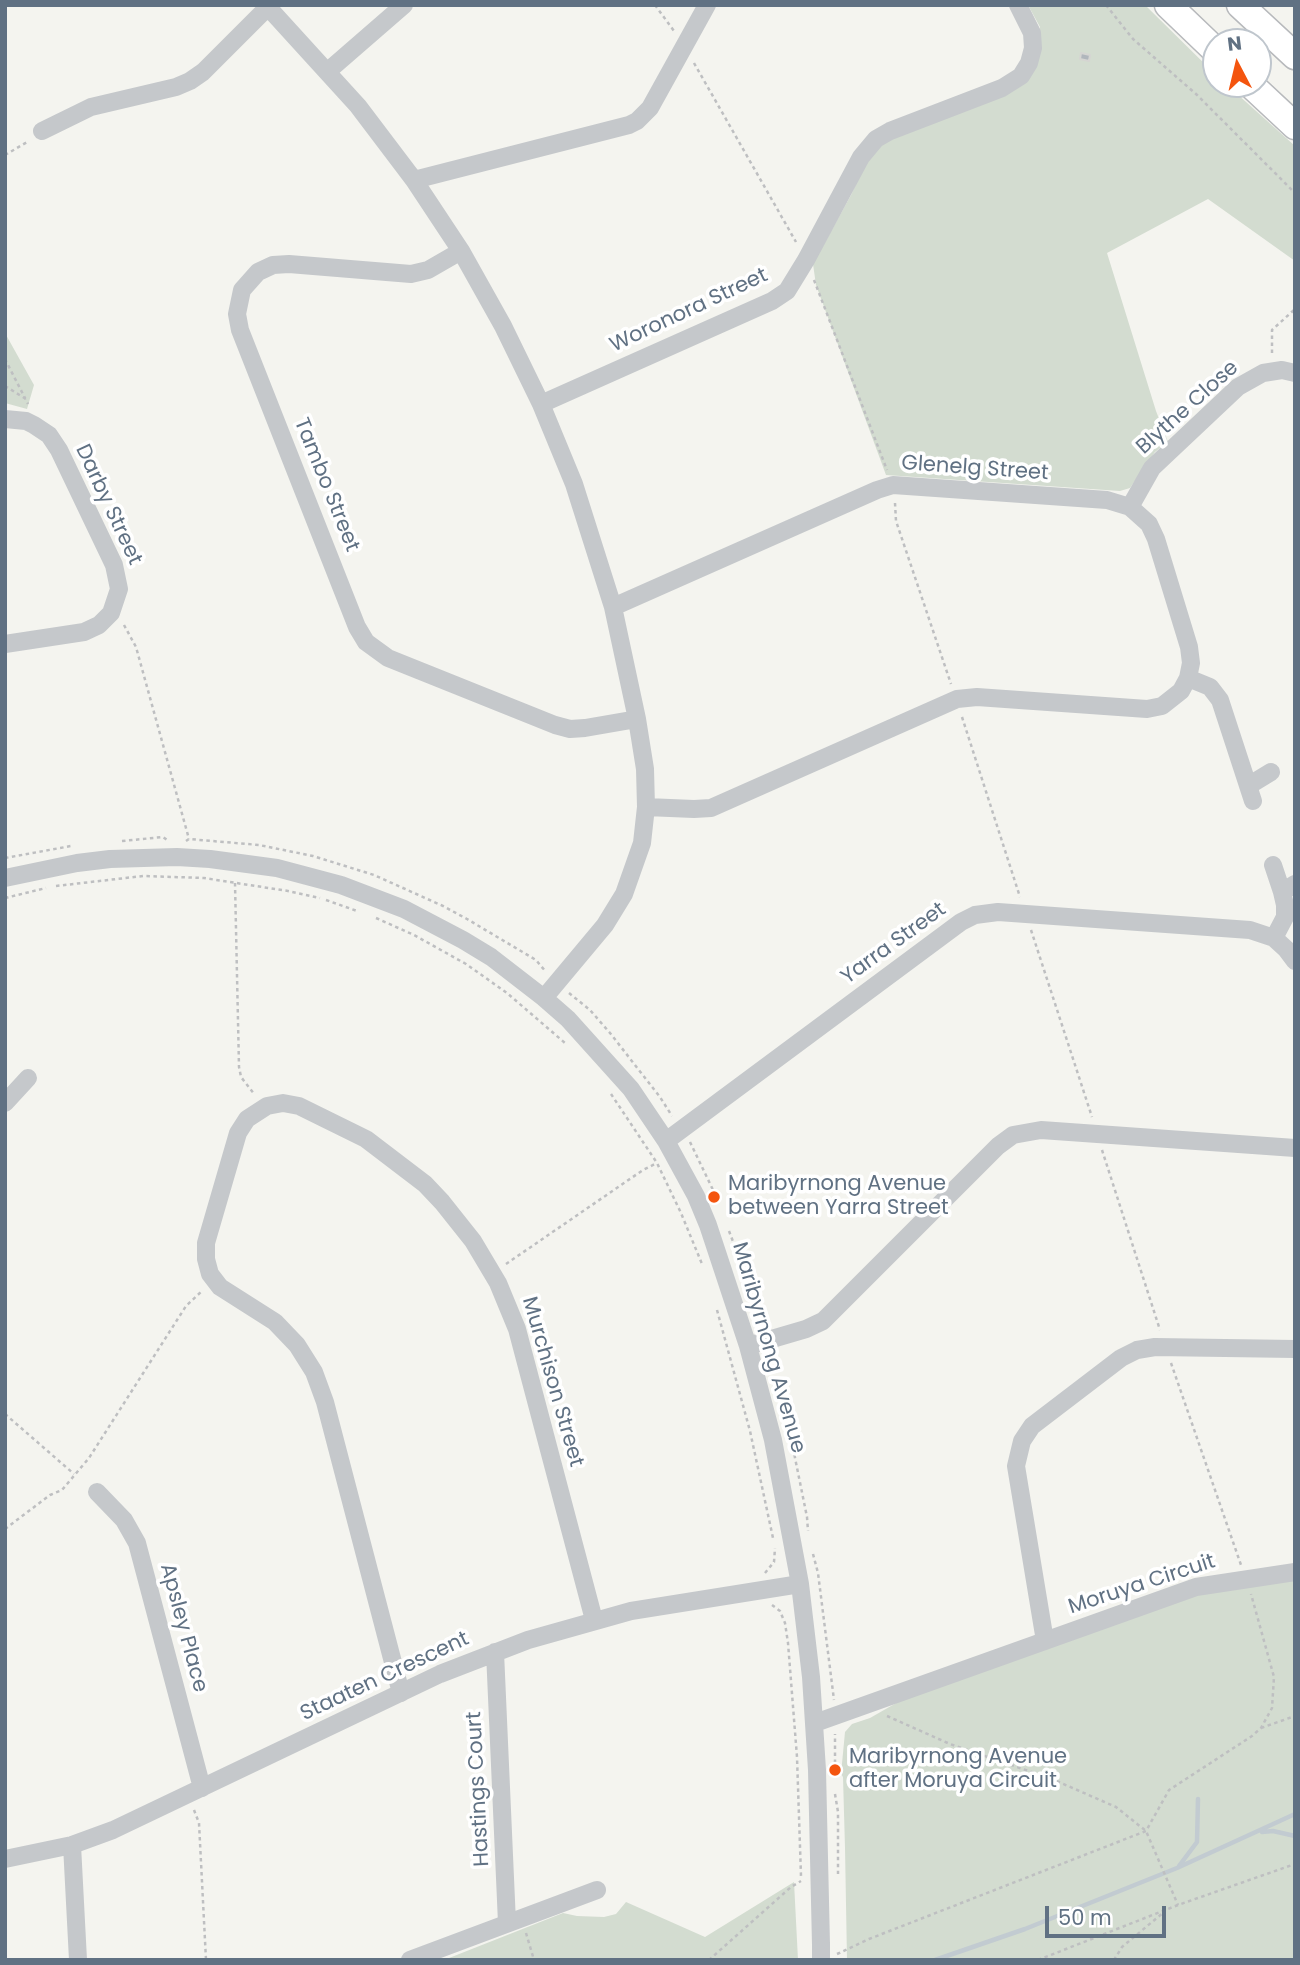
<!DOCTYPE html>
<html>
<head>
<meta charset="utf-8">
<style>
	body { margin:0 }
	#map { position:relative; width:1300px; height:1965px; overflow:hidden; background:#f4f4ef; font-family:Poppins,sans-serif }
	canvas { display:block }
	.frame { position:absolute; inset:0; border:7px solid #607183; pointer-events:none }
	.north { position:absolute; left:1202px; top:28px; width:70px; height:70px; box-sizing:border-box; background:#fff; border:2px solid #bfc6cd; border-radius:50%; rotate:353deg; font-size:19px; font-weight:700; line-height:28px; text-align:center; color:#607183 }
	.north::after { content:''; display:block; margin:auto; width:24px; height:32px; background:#f4550f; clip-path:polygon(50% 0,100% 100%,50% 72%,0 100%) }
	.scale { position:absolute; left:1045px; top:1906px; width:121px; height:32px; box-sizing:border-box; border:4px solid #607183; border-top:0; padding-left:9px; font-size:21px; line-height:24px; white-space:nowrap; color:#607183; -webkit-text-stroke:5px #fff; paint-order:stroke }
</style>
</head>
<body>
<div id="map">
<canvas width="1300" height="1965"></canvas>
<div class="frame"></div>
<div class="north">N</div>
<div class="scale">50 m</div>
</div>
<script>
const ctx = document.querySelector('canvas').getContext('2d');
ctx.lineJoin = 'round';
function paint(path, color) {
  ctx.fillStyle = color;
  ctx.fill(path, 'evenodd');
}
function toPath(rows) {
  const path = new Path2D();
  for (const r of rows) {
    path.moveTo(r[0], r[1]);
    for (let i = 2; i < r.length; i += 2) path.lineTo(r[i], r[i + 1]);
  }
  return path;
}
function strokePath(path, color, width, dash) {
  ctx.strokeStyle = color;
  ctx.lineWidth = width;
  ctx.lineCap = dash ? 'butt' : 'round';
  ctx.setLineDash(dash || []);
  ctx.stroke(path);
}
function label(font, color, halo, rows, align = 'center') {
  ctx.font = font + ' Poppins,sans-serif';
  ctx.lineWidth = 7;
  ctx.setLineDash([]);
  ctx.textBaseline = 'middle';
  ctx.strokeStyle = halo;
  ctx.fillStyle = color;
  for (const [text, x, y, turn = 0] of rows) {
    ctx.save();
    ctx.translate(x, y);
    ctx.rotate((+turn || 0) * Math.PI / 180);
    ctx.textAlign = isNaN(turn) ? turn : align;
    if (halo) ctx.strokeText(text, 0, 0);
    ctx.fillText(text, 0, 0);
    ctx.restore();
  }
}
const green = toPath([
	[1028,5,1145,5,1216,75,1216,84,1226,84,1295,146,1295,261,1208,199,1107,253,1156,411,1168,442,1155,452,1130,488,1120,491,886,475,816,285,813,264,851,195,867,161,881,142,1012,90,1039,52,1040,27],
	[5,333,34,385,27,409,5,403],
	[1295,1579,1295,1960,847,1960,845,1848,843,1777,841,1774,845,1732,852,1724,870,1718,898,1702,1194,1594],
	[794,1882,798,1960,444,1960,563,1913,577,1916,604,1917,616,1914,626,1902,705,1937]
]);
const stream = toPath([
	[1262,1832,1273,1831,1295,1836],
	[1179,1866,1197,1842,1198,1799],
	[935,1960,1025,1929,1177,1868,1295,1814]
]);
const building = toPath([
	[1081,53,1090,55,1089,61,1080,59,1081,53]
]);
const path = toPath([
	[655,5,674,31],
	[1106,5,1133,39,1196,94,1295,193],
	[694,63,796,242],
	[5,155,29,141],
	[814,280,887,470],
	[1272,353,1272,330,1295,309],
	[5,359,28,404],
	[5,386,26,399],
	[895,503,896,521,951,684],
	[124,625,136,647,189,839],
	[962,717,1020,897],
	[122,841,163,837,167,840],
	[186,841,189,839,259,845,313,856,374,875,443,906,467,919,536,960,546,972],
	[5,858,71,846],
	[235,883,239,1067,241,1077,255,1095],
	[56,886,143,876,204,878,288,891,320,898],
	[5,898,46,888],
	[326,900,357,911],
	[376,918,414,935,466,964,507,993,565,1043],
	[1031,930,1092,1117],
	[569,993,590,1010,610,1033,660,1097,672,1116],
	[611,1094,657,1163,681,1213,702,1264],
	[690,1142,714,1192],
	[1102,1150,1160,1330],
	[729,1231,764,1323],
	[506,1264,643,1170,657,1163],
	[717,1310,750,1431,773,1538],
	[1171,1363,1241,1565],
	[778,1387,789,1431],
	[5,1414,74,1474],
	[793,1448,807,1517,808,1531],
	[5,1529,50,1495,62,1490,89,1458,186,1306,203,1290],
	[813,1554,818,1573,834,1700],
	[765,1573,774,1562,775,1548],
	[772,1605,780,1611,785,1623,788,1643,797,1757,801,1876],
	[887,1716,950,1744,1052,1779,1116,1807,1146,1831,1178,1905],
	[1261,1728,1295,1716],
	[835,1770,835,1734],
	[835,1794,838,1812,838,1874],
	[194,1810,199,1823,206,1960],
	[526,1933,534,1960],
	[837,1954,869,1939,1146,1831,1169,1790,1252,1736,1261,1728,1272,1708,1274,1677,1251,1594],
	[709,1960,791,1887,801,1881],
	[1038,1960,1178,1905,1295,1864],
	[1114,1960,1122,1947,1164,1912]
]);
const minor = toPath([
	[266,5,358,106,414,180,461,251,503,326,541,404,574,484,613,607,637,719,645,769,646,807,642,843,624,894,605,925,544,998],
	[328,71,404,5],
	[42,131,91,107,176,87,190,81,203,72,268,7],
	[414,180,629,125,637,121,650,108,707,5],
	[461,251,428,270,411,274,289,264,273,265,258,272,242,290,237,314,240,330,357,627,366,642,388,658,555,725,570,729,585,728,637,719],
	[541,404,772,301,787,291,806,260,861,157,876,139,890,131,1002,88,1021,76,1029,63,1033,48,1032,33,1018,5],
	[5,419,26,421,34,425,49,435,59,450,114,565,119,589,111,613,99,625,84,632,5,644],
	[1130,507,1152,468,1238,387,1263,373,1282,370,1295,373],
	[613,607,877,490,893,485,1107,500,1130,507,1149,524,1156,539,1189,647,1191,663,1188,678,1181,691,1162,706,1147,709,977,697,957,699,711,808,694,809,646,807],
	[1188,678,1210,687,1220,700,1253,801],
	[1248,786,1271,772],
	[1273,865,1282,892],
	[5,878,77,863,110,859,177,857,210,859,277,868,341,885,404,909,463,940,491,957,544,998,568,1019,631,1089,666,1141,696,1196,708,1225,748,1346,773,1440,800,1584,811,1677,817,1770,821,1945],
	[1274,938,1285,917,1285,905,1282,892,1295,884],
	[5,1103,28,1078],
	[666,1141,961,922,975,915,998,912,1250,930,1274,938,1286,949,1295,961],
	[748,1346,806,1329,823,1321,998,1146,1013,1135,1041,1130,1295,1148],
	[97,1492,124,1520,137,1543,202,1788],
	[1045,1641,1016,1466,1022,1441,1032,1426,1121,1358,1137,1350,1155,1347,1295,1349],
	[495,1652,507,1923],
	[401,1693,325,1402,314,1372,297,1345,275,1322,220,1287,210,1274,206,1259,206,1243,238,1133,247,1119,267,1106,283,1103,299,1106,366,1139,425,1184,442,1202,473,1241,498,1283,517,1329,594,1620],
	[815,1723,1196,1587,1295,1572],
	[72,1845,78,1960],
	[5,1859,72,1845,113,1830,440,1674,528,1640,631,1611,800,1584],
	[410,1960,597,1890]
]);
const highway = toPath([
	[1168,5,1216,51],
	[1240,5,1295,56],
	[1250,84,1295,126]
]);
const minorBridge = toPath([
	[821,1945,821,1960]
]);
const markers = [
	[714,1197,7,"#f4550f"],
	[835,1770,7,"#f4550f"]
];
const streetNames = [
	["Woronora Street",689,311,-25],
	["Blythe Close",1188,408,-42],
	["Glenelg Street",975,469,4],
	["Tambo Street",326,485,68],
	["Darby Street",108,505,65],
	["Yarra Street",894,944,-36],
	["Maribyrnong Avenue",768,1348,74],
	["Murchison Street",552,1382,74],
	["Moruya Circuit",1142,1585,-18],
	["Apsley Place",183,1628,75],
	["Staaten Crescent",385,1677,-25],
	["Hastings Court",479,1789,-93]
];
const poiNames = [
	["Maribyrnong Avenue",728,1185],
	["between Yarra Street",728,1209],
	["Maribyrnong Avenue",849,1758],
	["after Moruya Circuit",849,1782]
];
paint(green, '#d3dcd0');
strokePath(stream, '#c2cbd1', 4.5);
paint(building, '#b0b6bc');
strokePath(building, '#d5d5d2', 2);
strokePath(highway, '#b7b9bc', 29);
strokePath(path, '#bebfc1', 2.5, [3.5, 3.5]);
strokePath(minor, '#c5c8cb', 18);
strokePath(highway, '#fff', 26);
strokePath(minorBridge, '#c5c8cb', 18);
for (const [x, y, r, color] of markers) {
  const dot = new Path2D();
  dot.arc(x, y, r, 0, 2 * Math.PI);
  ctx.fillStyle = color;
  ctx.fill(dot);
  strokePath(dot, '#fff', 2.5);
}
label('21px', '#607183', '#fff', streetNames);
label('21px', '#607183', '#fff', poiNames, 'left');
</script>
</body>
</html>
